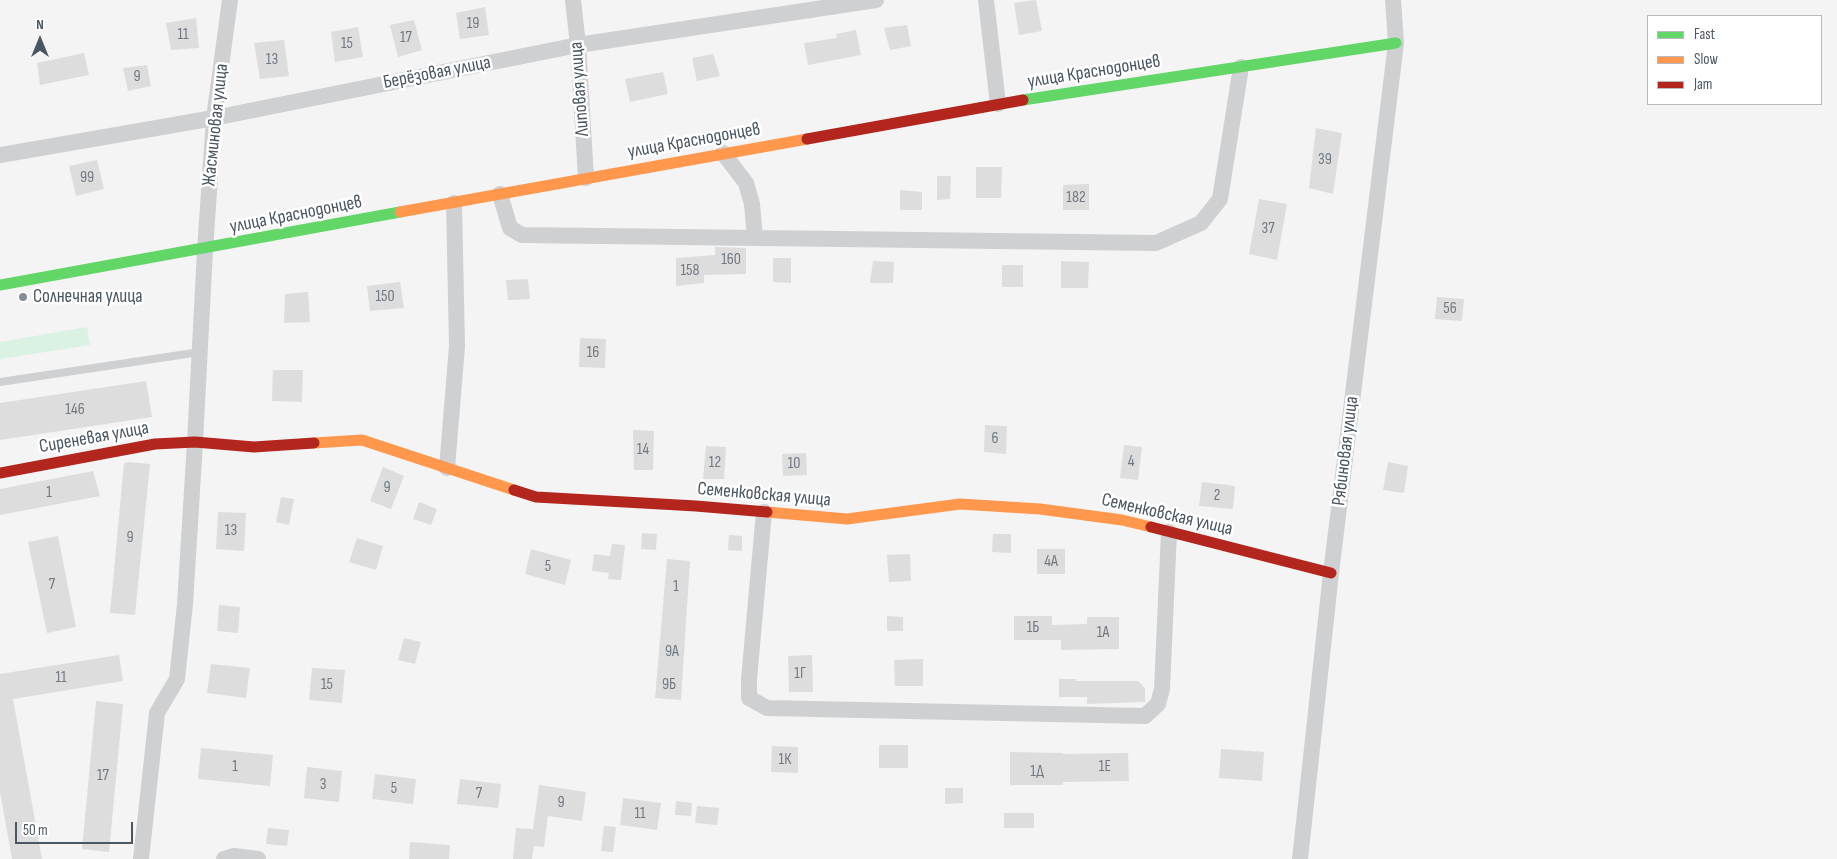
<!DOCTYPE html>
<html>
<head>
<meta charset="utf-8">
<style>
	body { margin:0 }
	#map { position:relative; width:1837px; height:859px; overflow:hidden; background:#f4f4f4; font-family:"Sofia Sans Condensed",sans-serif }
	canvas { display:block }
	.legend { position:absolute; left:1647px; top:15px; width:175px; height:90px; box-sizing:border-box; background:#fff; border:1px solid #b7bbc0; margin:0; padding:6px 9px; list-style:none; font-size:15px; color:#4a5661 }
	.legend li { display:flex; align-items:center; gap:10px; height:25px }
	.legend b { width:25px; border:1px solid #b7bbc0 }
	.north { position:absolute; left:15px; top:15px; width:50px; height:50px; -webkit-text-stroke:4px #fff; paint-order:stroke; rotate:0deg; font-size:14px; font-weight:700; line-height:20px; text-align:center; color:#4a5661 }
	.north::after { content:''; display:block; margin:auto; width:18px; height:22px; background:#4a5661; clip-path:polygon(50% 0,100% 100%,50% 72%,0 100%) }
	.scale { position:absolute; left:15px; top:822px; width:118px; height:22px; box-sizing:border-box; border:2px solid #4a5661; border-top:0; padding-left:6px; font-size:15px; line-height:18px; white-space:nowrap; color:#4a5661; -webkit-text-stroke:4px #fff; paint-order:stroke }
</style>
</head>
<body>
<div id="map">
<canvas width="1837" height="859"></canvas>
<ul class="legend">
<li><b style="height:6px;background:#63d668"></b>Fast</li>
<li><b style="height:6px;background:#ff974d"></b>Slow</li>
<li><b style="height:6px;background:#b3261e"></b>Jam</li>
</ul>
<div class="north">N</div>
<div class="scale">50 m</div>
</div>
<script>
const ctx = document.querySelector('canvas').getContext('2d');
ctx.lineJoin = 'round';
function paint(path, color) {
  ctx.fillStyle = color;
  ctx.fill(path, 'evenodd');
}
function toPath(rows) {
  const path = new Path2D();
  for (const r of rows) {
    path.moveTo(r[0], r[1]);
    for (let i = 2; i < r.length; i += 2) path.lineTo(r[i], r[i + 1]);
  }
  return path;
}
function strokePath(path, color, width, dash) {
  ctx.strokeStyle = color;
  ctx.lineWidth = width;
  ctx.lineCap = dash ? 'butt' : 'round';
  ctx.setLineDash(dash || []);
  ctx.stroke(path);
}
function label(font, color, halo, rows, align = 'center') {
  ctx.font = font + ' "Sofia Sans Condensed",sans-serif';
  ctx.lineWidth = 5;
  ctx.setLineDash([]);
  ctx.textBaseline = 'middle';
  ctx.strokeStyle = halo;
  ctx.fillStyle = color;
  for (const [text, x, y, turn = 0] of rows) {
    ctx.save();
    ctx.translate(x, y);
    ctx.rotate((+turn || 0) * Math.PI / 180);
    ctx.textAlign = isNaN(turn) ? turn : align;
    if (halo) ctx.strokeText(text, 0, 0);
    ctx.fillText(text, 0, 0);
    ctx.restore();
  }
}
const green = toPath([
	[87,327,90,345,0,359,0,342]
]);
const building = toPath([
	[1036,0,1042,31,1019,35,1014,3],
	[485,7,489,35,460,39,456,13],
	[196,18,199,48,171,50,166,23],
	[414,20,422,50,398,57,390,25],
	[907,25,911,46,890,50,884,28],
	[358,27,363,57,335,62,331,32],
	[856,30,861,55,808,65,804,43,837,38,836,34],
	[284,40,289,76,260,79,254,43],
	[84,53,89,75,40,85,37,63],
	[713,54,720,76,697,81,692,58],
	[147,65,151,86,128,91,123,68],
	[663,72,668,94,630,102,625,79],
	[1316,128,1342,133,1333,194,1309,188],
	[97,160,104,189,76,196,69,166],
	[976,167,1002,167,1001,198,976,198],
	[937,176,951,176,950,199,937,200],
	[1089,184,1089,210,1063,210,1063,185],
	[900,190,922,192,922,210,900,210],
	[1259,199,1287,204,1277,260,1249,254],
	[715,247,746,248,746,274,704,275,704,283,676,286,676,258,715,255],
	[773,258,791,258,791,283,773,282],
	[873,261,894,262,893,283,870,283],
	[1061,261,1089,262,1088,288,1061,288],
	[1002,265,1023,265,1023,287,1002,287],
	[528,279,530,299,508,300,506,280],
	[400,282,404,308,370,311,367,286],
	[308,292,310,322,284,323,285,294],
	[1437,297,1464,299,1462,321,1435,319],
	[580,338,606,339,605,368,579,367],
	[273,370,303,370,302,402,272,401],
	[146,381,152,417,0,440,0,403],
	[985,425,1007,426,1006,454,984,452],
	[633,430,654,431,653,470,634,470],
	[1124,445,1142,447,1138,480,1120,478],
	[706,446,726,447,724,479,703,479],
	[806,453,807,475,783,476,782,454],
	[129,462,150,464,135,615,110,613,124,463],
	[1388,462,1408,466,1404,493,1383,490],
	[383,467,404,476,391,509,370,501],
	[93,471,100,496,0,515,0,489],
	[1202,482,1235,486,1233,509,1199,506],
	[281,497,294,499,289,525,276,522],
	[419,502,437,509,431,525,413,519],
	[218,512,246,513,244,551,216,549],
	[642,533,657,534,656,550,641,549],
	[993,534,1011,534,1011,553,992,552],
	[729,535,742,536,742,551,728,550],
	[58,536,76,627,47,633,28,542],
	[357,538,383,546,376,570,349,562],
	[612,544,625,545,621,580,608,579,609,573,592,571,594,554,610,556],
	[531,549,571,560,565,585,525,574],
	[1037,549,1065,549,1065,574,1037,574],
	[910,554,911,581,889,582,887,555],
	[667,559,690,561,681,700,655,698],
	[219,605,240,607,238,633,217,631],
	[887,616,903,617,903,631,887,631],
	[1014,616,1052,616,1052,625,1087,624,1087,617,1119,617,1119,649,1061,650,1061,640,1014,640],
	[404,638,421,642,415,664,398,660],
	[119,655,123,681,13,699,42,859,12,859,0,792,0,674],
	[812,655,813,692,789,692,788,656],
	[923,659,923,686,895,686,894,660],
	[211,664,250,668,246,698,207,693],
	[312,668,345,670,342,703,309,700],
	[1059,679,1076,679,1076,681,1138,681,1145,688,1145,702,1087,704,1087,697,1059,697],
	[96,701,123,704,109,852,82,849],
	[879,745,908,745,908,768,879,768],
	[772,746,798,747,798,773,771,772],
	[201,748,273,755,270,786,198,779],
	[1221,749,1264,752,1262,781,1219,778],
	[1010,752,1063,753,1063,754,1128,753,1129,781,1063,782,1063,785,1010,785],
	[307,767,342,771,339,802,304,798],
	[375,774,416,779,413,804,372,799],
	[460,779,501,784,498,808,457,804],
	[539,785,586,792,582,821,548,816,544,847,534,846,532,859,513,859,516,828,533,829],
	[945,788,963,788,963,803,945,804],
	[623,798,661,803,657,830,620,825],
	[676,801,692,803,691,816,675,815],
	[697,806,719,808,717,825,695,823],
	[1004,813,1034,813,1034,828,1004,828],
	[604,826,616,827,613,852,601,851],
	[268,828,289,830,287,846,266,844],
	[410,842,450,845,449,859,409,859]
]);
const lane = toPath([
	[0,382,200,352]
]);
const street = toPath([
	[573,0,578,45,586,178],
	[986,0,998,104],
	[723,153,746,183,752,204,755,238],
	[0,155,214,118,578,45,876,0],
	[500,194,510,228,522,235,1156,243,1201,223,1220,199,1241,67],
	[447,468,457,346,454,203],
	[764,512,749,679,749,698,767,708,1145,716,1158,704,1162,689,1169,532],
	[141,859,157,713,177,679,185,604,195,442,205,250,214,118,230,0],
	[224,859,234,856,258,859],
	[1300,859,1331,573,1396,43,1393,0]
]);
const fast = toPath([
	[1023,100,1396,43],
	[0,285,400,212]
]);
const slow = toPath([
	[400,212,807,139],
	[314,443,362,440,514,490],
	[767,512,847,519,960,504,1040,509,1122,520,1151,527]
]);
const jam = toPath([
	[807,139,1023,100],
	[0,473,155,444,195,442,254,447,314,443],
	[514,490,536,497,696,506,767,512],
	[1151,527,1331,573]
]);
const markers = [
	[23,297,5,"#868d94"]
];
const numberNames = [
	["19",473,24],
	["11",183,35],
	["17",406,38],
	["15",347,44],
	["13",272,60],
	["9",137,77],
	["39",1325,160],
	["99",87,178],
	["182",1076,198],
	["37",1268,229],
	["160",731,260],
	["158",690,271],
	["150",385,297],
	["56",1450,309],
	["16",593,353],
	["146",75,410],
	["6",995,439],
	["14",643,450],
	["4",1131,462],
	["12",715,463],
	["10",794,464],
	["9",387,488],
	["1",49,493],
	["2",1217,496],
	["13",231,531],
	["9",130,538],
	["4А",1051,562],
	["5",548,567],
	["7",52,585],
	["1",676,587],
	["1Б",1033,628],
	["1А",1103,633],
	["9А",672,652],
	["1Г",800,674],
	["11",61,678],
	["15",327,685],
	["9Б",669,685],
	["1К",785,760],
	["1",235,767],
	["1Е",1105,767],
	["1Д",1037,772],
	["17",103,776],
	["3",323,785],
	["5",394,789],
	["7",479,794],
	["9",561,803],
	["11",640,814]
];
const streetNames = [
	["улица Краснодонцев",1094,72,-9],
	["Берёзовая улица",437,73,-11],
	["Липовая улица",580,89,-94],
	["Жасминовая улица",216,125,-84],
	["улица Краснодонцев",694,141,-10],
	["улица Краснодонцев",296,215,-11],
	["Сиреневая улица",94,438,-10],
	["Рябиновая улица",1346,451,-83],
	["Семенковская улица",764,495,5],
	["Семенковская улица",1167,515,13]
];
const poiNames = [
	["Солнечная улица",33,297]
];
paint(green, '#d9f2e3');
paint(building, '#ddddde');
strokePath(lane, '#ced0d2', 8);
strokePath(street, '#ced0d2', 16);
strokePath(fast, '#63d668', 11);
strokePath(slow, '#ff974d', 11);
strokePath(jam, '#b3261e', 11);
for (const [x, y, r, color] of markers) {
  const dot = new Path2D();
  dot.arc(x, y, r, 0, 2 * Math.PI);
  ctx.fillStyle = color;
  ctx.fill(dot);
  strokePath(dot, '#fff', 2);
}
label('16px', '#707881', null, numberNames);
label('19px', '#4a5661', '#fff', streetNames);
label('19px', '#4a5661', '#fff', poiNames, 'left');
</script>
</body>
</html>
